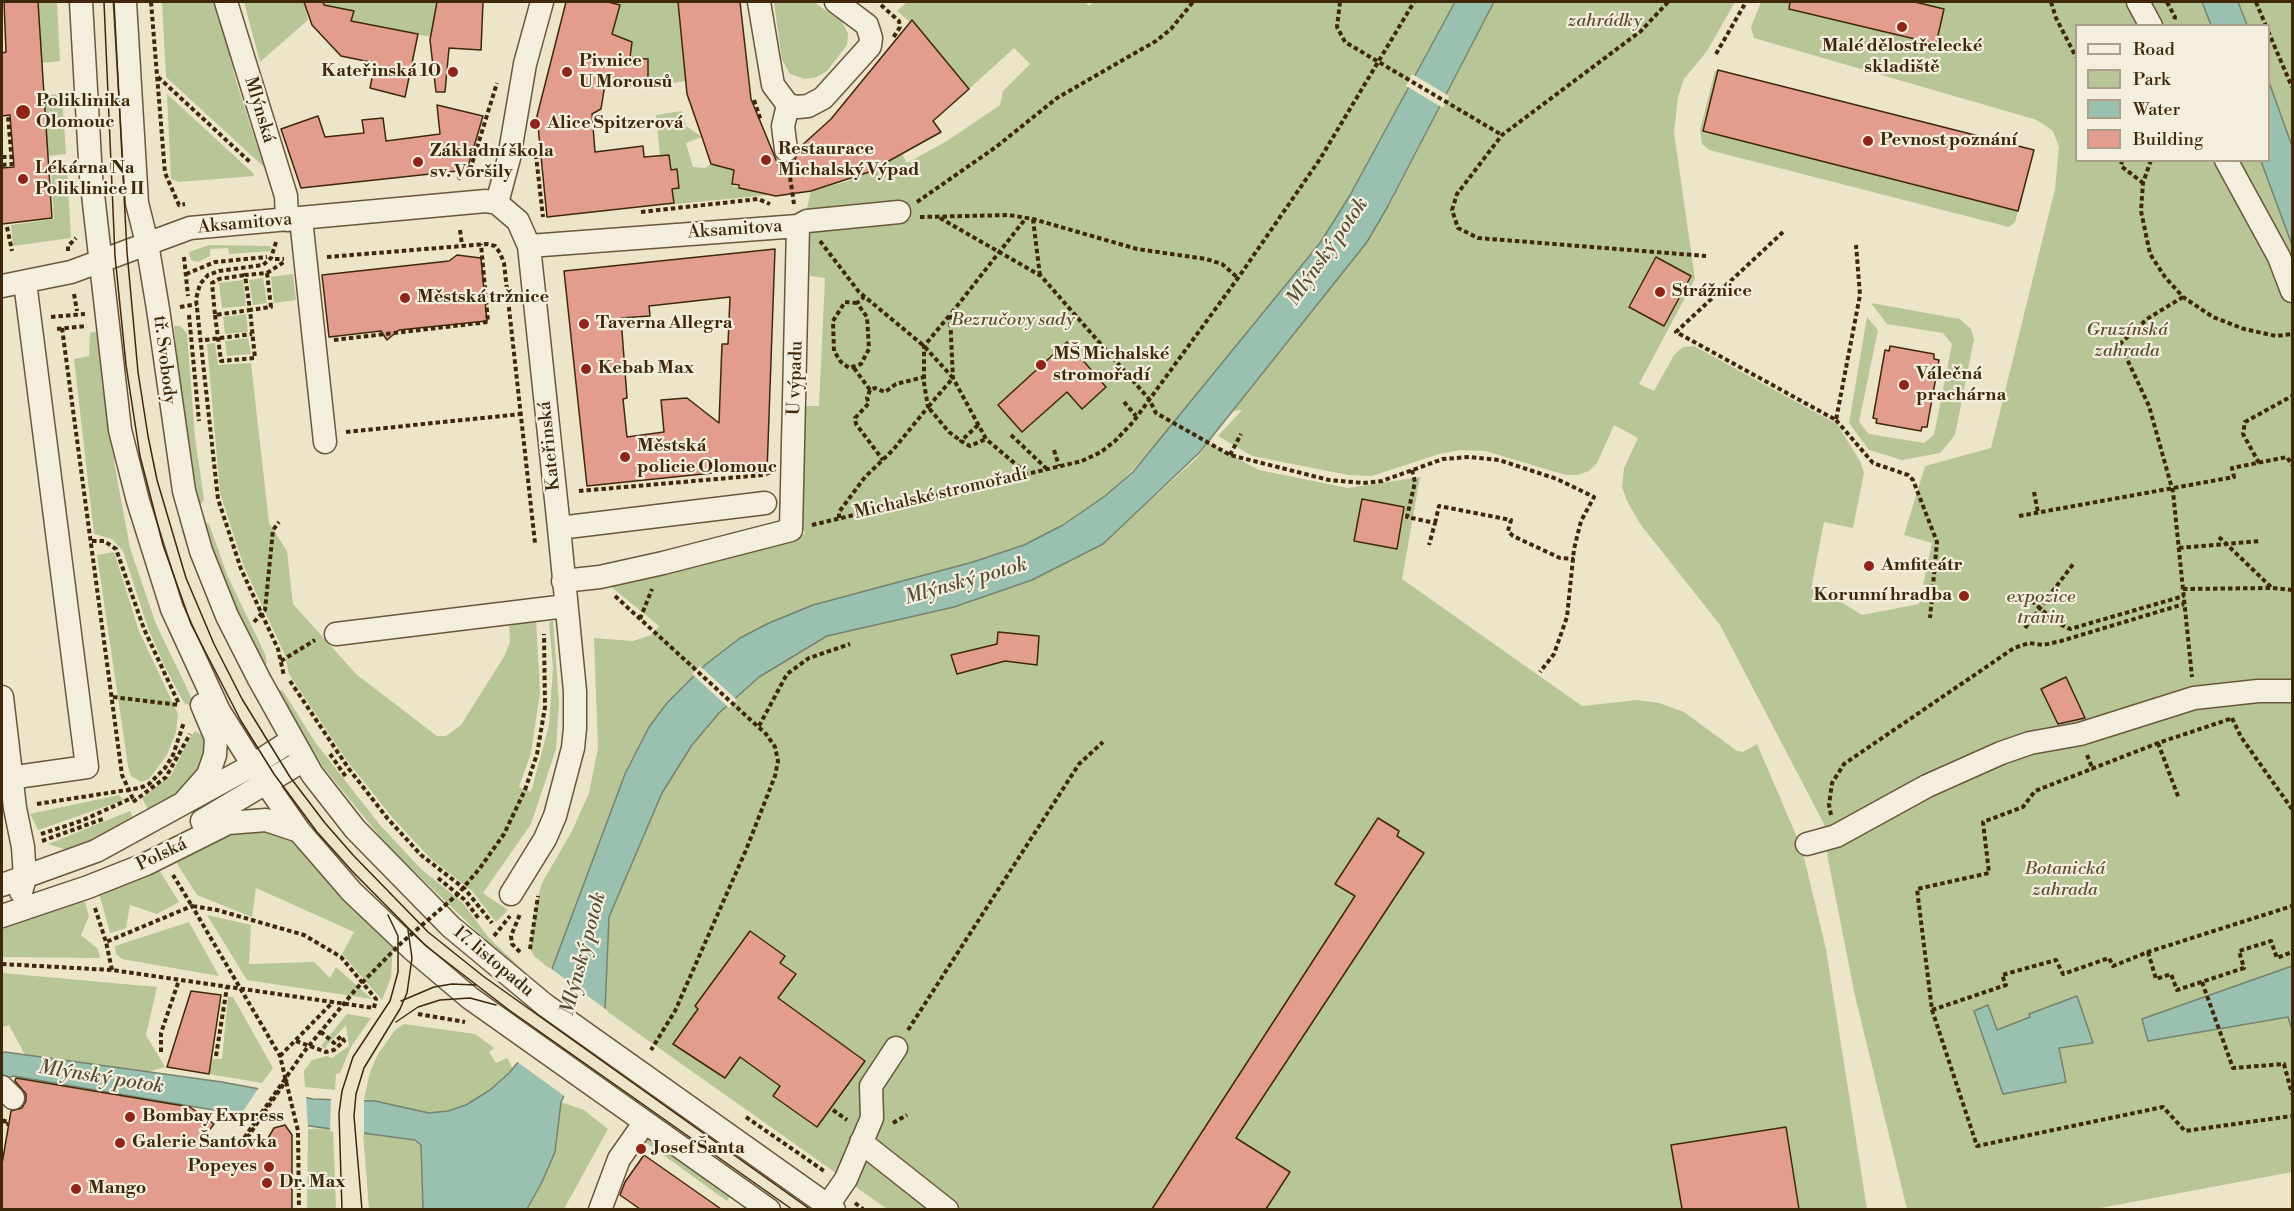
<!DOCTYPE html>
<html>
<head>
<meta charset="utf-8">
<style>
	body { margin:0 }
	#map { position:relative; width:2294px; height:1211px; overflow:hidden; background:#ede5ca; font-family:"Libre Bodoni",serif }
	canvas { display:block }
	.frame { position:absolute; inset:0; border:3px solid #3f280a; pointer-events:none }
	.legend { position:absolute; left:2075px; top:24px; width:195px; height:138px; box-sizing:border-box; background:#f3eedd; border:2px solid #ab9f89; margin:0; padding:8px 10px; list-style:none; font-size:18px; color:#3f280a }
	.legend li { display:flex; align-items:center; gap:12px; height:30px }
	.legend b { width:30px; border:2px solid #ab9f89 }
</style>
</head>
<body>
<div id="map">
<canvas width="2294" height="1211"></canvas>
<div class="frame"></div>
<ul class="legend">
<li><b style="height:8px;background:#f3eedd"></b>Road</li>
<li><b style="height:16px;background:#b8c597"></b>Park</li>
<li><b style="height:16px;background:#9ac0b0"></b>Water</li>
<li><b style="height:16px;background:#e29d8e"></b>Building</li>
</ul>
</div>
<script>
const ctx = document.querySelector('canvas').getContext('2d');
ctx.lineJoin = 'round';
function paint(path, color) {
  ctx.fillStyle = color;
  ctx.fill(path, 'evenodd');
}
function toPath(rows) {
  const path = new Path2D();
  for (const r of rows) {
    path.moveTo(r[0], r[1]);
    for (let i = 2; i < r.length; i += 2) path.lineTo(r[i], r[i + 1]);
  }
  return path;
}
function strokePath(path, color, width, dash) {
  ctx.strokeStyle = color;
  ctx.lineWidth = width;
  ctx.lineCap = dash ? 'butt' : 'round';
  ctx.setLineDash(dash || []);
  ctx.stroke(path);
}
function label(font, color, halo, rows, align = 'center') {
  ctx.font = font + ' "Libre Bodoni",serif';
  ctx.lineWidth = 4.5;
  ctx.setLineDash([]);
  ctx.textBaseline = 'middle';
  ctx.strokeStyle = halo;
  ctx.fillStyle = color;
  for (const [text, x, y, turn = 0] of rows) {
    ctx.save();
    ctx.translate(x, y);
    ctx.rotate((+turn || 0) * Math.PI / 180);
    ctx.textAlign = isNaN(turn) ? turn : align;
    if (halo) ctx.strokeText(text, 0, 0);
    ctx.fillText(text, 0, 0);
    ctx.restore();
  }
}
const green = toPath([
	[38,2,57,2,60,61,42,63],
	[162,2,217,2,236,81,264,167,166,77],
	[244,2,304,2,308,20,260,62],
	[323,2,437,2,431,37,351,21,354,11,324,5],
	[608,2,679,2,683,54,688,53,686,81,648,86,648,59,630,58,632,42,618,36,618,39,596,25,614,28,620,5],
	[774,2,814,2,842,22,848,33,847,45,827,71,817,77,805,79,790,74,782,60],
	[907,2,1085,2,1089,6,1094,2,1455,2,1349,197,1320,243,1166,434,1123,480,1103,543,1197,458,1208,443,1259,470,1348,488,1420,477,1402,579,1582,706,1637,700,1659,703,1684,712,1737,751,1743,752,1757,744,1802,849,1826,949,1867,1209,887,1209,605,1010,609,917,614,906,551,970,534,956,530,949,537,900,542,883,572,831,589,793,598,748,594,638,633,641,651,635,659,626,609,585,805,534,802,522,804,406,819,406,825,278,810,276,807,208,811,191,848,181,902,154,907,163,947,141,1000,105,1003,91,1030,64,1014,48,969,89,912,21,910,22,897,11],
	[1494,2,1735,2,1707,51,1684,79,1678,97,1674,132,1695,279,1639,384,1654,391,1674,355,1683,347,1694,346,1837,424,1860,461,1864,473,1853,528,1824,522,1812,584,1862,615,1919,604,1932,543,1904,535,1925,466,1991,448,2055,189,2059,147,2053,131,2037,120,1754,38,1751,27,1761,2,2202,2,2211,25,2076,26,2076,160,2261,161,2292,245,2292,1172,2095,1209,1907,1209,1855,996,1828,859,1824,824,1720,625,1641,525,1628,503,1622,487,1624,468,1638,438,1614,425,1597,463,1589,471,1578,475,1566,475,1485,451,1460,450,1439,454,1372,476,1348,475,1252,456,1218,436,1242,410,1233,411,1366,243,1390,204],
	[2238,2,2292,2,2292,146,2269,82,2268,26,2247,25],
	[1718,70,1704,131,2018,211,2015,222,2009,227,1709,150,1702,144,1700,130,1715,71],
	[62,94,66,154,47,156,43,95],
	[167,94,253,173,254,176,179,182,171,179],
	[682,111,686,126,702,137,686,143,693,167,705,168,711,164,735,170,733,186,769,195,665,205,674,203,672,189,679,188,677,170,671,170,669,156,660,156,656,115],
	[67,168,71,238,13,246,11,225,54,219,51,169],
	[206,246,211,245,271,246,270,251,229,254,228,248,210,249,210,256,198,262,191,260,189,252],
	[293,274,296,300,274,303,271,277],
	[263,278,267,303,253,305,249,280],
	[243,280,246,306,222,308,219,283],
	[1871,303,1960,319,1971,329,1974,339,1955,435,1940,453,1902,460,1869,450,1849,423,1867,317,1878,330,1859,422,1869,434,1924,443,1934,435,1952,344,1943,333,1887,324],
	[246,314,248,332,225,334,223,317],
	[174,326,180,326,187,333,195,437,204,500,198,507,185,442],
	[99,331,115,467,130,548,156,624,195,705,192,706,184,703,164,665,148,628,123,551,112,539,94,534,74,359,89,356,90,333],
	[248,338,251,354,227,356,225,341],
	[215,343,218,365,251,363,269,523,287,551,293,604,357,675,437,736,446,736,461,725,505,655,510,642,509,622,536,618,540,693,531,753,519,787,531,792,549,725,553,668,549,622,553,621,559,703,556,749,531,824,483,893,508,910,496,922,472,891,430,858,391,816,345,758,289,674,285,655,244,567,220,493,207,344],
	[200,521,209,524,228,577,265,654,267,663,262,669,245,638],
	[114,552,139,631,178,714,176,732,167,755,149,779,141,782,131,776,128,766,97,555],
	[272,687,283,691,315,742,380,825,421,869,462,902,489,938,528,975,526,979,387,845,323,767],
	[204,723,206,733,203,766,184,791,149,811,142,798,171,775,191,736,195,731,200,734,202,731,199,727],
	[119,795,124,800,38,830,30,814],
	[130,811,134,820,75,849,64,849,48,844],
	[249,827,285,835,294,842,393,942,391,978,382,1000,342,954,354,932,256,888,252,917,197,895,174,859,197,845],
	[158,868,179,902,157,914,130,905,126,928,110,933,99,893],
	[83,895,89,916,81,935,98,949,100,958,2,957,2,927,4,924],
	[207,915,251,925,249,964,314,962,330,978,336,967,372,999,247,980],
	[189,922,219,976,122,959,116,954,115,946],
	[2,973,157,987,146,1035,165,1067,147,1072,25,1055,9,1025,2,1027],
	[228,997,233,997,273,1068,262,1083,209,1074,212,1059,222,1059],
	[347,1014,371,1018,351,1047,340,1073,336,1074,335,1090,305,1087,304,1071,312,1060,327,1056,332,1058,349,1046,346,1025,327,1045,326,1049,321,1046],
	[404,1024,475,1034,494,1048,489,1052,496,1063,507,1058,513,1069,490,1090,466,1105,448,1111,429,1113,364,1099,370,1072,378,1054,395,1030],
	[561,1102,584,1110,608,1129,564,1209,527,1210,542,1182,555,1152],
	[333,1128,336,1209,307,1210,308,1129],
	[363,1132,415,1140,421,1145,423,1209,369,1209],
	[646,1135,732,1193,727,1201,641,1139]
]);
const water = toPath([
	[1455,2,1494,2,1388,206,1367,242,1199,453,1103,544,1032,580,954,607,827,636,759,677,719,713,692,745,662,793,609,917,605,1010,561,1102,555,1152,542,1182,527,1209,423,1209,421,1145,415,1140,302,1125,13,1076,2,1080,2,1053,5,1052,222,1082,313,1099,375,1101,429,1113,448,1111,466,1105,490,1090,509,1073,530,1048,553,966,625,774,649,727,667,703,705,665,740,638,769,623,813,605,973,562,1024,545,1063,525,1105,496,1133,472,1320,243,1349,197,1455,2],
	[2202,2,2238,2,2247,25,2211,25,2202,2],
	[2269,82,2292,146,2292,245,2261,161,2268,160,2269,82],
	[2292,966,2292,1030,2288,1017,2148,1041,2142,1019,2292,966],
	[2077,996,2093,1043,2059,1048,2066,1082,2003,1094,1974,1011,1988,1005,1997,1030,2030,1017,2029,1014,2077,996]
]);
const pier = toPath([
	[1412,74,1449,96,1443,108,1406,86],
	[700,666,737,700,729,708,692,674],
	[549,967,608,1011,567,1098,516,1061,527,1047],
	[260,1086,306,1095,308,1129,239,1117],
	[331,1096,364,1097,364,1135,330,1131]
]);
const building = toPath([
	[4,2,38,2,52,218,2,224,2,168,14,167,10,115,2,116,2,53,6,52,4,2],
	[304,2,323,2,324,5,354,11,351,21,418,34,405,97,370,88,375,63,341,56,312,25,304,2],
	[437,2,483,2,481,50,449,48,445,92,436,92,430,40,437,2],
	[566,2,608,2,620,5,612,34,632,42,630,58,648,59,648,86,605,84,601,109,592,114,595,152,643,146,644,157,669,155,671,170,677,169,679,188,672,189,674,203,547,217,537,116,566,2],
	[678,2,740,2,751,99,779,167,795,160,799,148,831,119,912,20,969,89,933,121,941,132,869,172,811,191,776,196,739,188,739,185,732,184,734,170,711,164,702,137,687,94,678,2],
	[1790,2,1915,2,1944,9,1936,44,1789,9,1790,2],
	[1718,70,2034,150,2018,211,1703,131,1718,70],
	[437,105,483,116,467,170,301,188,281,129,318,116,325,137,364,133,362,120,383,118,386,141,440,134,437,105],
	[775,249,767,472,732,471,587,486,564,271,775,249],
	[730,297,728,344,722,344,719,423,687,398,661,400,664,432,627,437,623,399,627,398,621,318,650,316,649,306,730,297],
	[457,255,481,258,487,321,399,330,387,340,381,331,329,337,322,275,449,261,457,255],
	[1656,257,1691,276,1664,326,1629,307,1656,257],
	[1067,342,1106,387,1082,409,1067,392,1022,432,998,405,1067,342],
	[1890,346,1934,354,1934,359,1939,360,1927,427,1922,427,1921,431,1876,423,1877,419,1873,418,1885,350,1889,351,1890,346],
	[1362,499,1404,507,1397,549,1354,541,1362,499],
	[998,632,1039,636,1037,665,1005,661,957,674,951,655,997,644,998,632],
	[2066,677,2085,718,2058,724,2041,689,2066,677],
	[1378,818,1399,831,1397,836,1424,853,1236,1138,1290,1172,1266,1209,1152,1209,1355,896,1335,884,1378,818],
	[750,931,785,956,780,963,796,974,778,998,865,1061,817,1127,773,1096,780,1086,740,1057,725,1078,673,1044,698,1009,695,1006,750,931],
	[191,991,221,995,209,1074,167,1067,191,991],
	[16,1078,190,1107,214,1124,204,1137,240,1144,262,1148,274,1128,285,1125,292,1135,292,1209,2,1209,2,1164,11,1111,22,1108,26,1101,26,1094,15,1081,16,1078],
	[1786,1127,1799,1209,1682,1209,1671,1145,1786,1127],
	[644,1155,721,1209,640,1209,620,1195,625,1182,644,1155]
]);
const path = toPath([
	[151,2,165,173,179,205,185,204],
	[1340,2,1337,27,1345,42,1502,135],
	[1668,2,1641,31,1502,135,1457,194,1452,210,1458,228,1478,238,1706,256],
	[2051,2,2056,18,2076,57],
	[2167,2,2175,17,2174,22],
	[2256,2,2266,26],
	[881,5,899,21,900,27,893,38],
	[2268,31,2292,87],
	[1716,54,1746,2],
	[158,77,251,163],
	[754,100,761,121],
	[535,147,543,217],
	[2,157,11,157],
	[2122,160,2121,166,2143,183],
	[2151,160,2143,183,2141,211,2150,254,2165,277,2183,297,2213,317,2244,329,2276,336,2292,334],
	[2,165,12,164,8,116],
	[789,170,794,204],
	[458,179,471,167,497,83],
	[917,202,996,147,1057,98,1156,41,1171,29,1193,2],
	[641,212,758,199,770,204],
	[920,217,1009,215,1033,219,1137,249,1206,259,1222,264,1238,278],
	[940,218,1041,276,1149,399,1156,413,1230,455,1329,480,1363,483,1382,481,1443,459,1469,457,1499,460,1557,479,1594,497,1581,521,1574,549,1567,617,1554,654,1540,672],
	[1033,219,1040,276],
	[7,227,12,251],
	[460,230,462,245],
	[1783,232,1676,332,1836,420,1860,295,1856,245],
	[820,241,859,292,924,346,953,378,928,407,949,432,961,441],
	[276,242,271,258,263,265,219,271,208,275,200,284,196,299,218,499,241,569,278,649,284,676],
	[68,251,68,246,76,238],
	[184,257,188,296],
	[327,257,487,244,495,246,500,253,504,263,535,543],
	[275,259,284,259],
	[267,273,271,307,250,310,245,275,267,273],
	[267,273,284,262],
	[186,274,215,262,267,257],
	[74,294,77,311],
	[2183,297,2147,319,2120,344,2149,406,2173,492,2192,677],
	[857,303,845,302,833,321,834,351,841,362,849,368,861,364,869,349,867,317,857,303,864,297],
	[180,307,197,304],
	[189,315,199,421],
	[215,315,221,361,255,358,250,310,215,315,212,283,219,279,245,275],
	[51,317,85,314],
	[62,328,122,775,134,801],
	[57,329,87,326],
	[205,340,252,334],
	[334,340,488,322,481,244],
	[854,368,870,390,875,388,885,392,896,384,924,377],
	[870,390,867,398,869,403,855,418,856,424,883,460],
	[1124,402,1136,416],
	[1836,420,1873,463,1908,475,1913,480,1937,542,1930,618],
	[978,425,961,441,970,446,986,439],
	[346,432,521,414],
	[1011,435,1047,469],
	[1054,450,1059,466],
	[1230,455,1241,434],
	[2259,463,2243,434,2245,422,2292,396],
	[1412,470,1415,482,1407,517,1435,523,1429,545],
	[1023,475,1019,467,986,439,953,378,950,315,1026,218],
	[579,491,763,475,771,472],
	[2034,492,2038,513],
	[2019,516,2234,477,2232,468,2287,457,2292,465],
	[839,518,839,512,865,477,893,450,928,407,924,383,924,346,949,316],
	[1435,523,1439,506,1511,520,1508,531,1513,536,1560,558,1574,559],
	[812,525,1082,461,1101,452,1115,441,1133,422,1238,278,1320,159,1414,2],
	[2219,537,2271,587],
	[92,541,104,541,116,549,144,629,179,704],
	[2179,548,2260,541],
	[2183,589,2272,588,2292,590],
	[615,596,766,734,775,747,778,761,775,776,746,850,675,1011,651,1050],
	[2026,596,2056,622,2070,629,2184,596],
	[640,619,652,589],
	[254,622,265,610,273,530,279,522],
	[2025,628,2074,563],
	[281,661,315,640],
	[290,681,349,769,388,819,421,855,465,889,492,923],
	[113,697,179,705],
	[2232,718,2241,737,2292,809],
	[2230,719,2158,743,2035,791,2023,807,1983,822,1989,873,1917,889,1932,1010,1977,1146,2163,1107,2185,1131,2292,1116],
	[759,726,787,674,809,658,850,644],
	[2158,743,2179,799],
	[330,754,346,777],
	[2087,755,2093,770],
	[525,790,537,754,545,707,544,634],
	[133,802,166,777,190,734],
	[37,804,140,788,149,784,165,768,173,755,184,722],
	[1831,815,1829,805,1832,783,1844,764,2014,648,2029,643,2043,645,2061,641,2184,604],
	[41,834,81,821,132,798],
	[42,841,103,819],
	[438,878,465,900,479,919],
	[95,908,106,942],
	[494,936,510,916],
	[530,949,538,896],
	[520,952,512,944,511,936,520,914],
	[2148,952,2156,979,2171,974,2177,990,2244,968,2239,951,2271,941,2277,958,2292,952],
	[2,964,112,970,374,1008,376,999,341,957,304,935,217,910,192,906,173,875],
	[112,970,106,942,192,906,280,1056,298,1131,299,1210],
	[2202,982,2233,1068,2284,1064,2292,1094],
	[1932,1010,2006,985,2002,975,2056,960,2063,974,2109,958,2113,966,2148,952,2292,906],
	[418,1014,465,1022],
	[908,1030,1079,764,1103,742],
	[296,1041,326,1052,334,1050,344,1041,341,1036,334,1043,320,1031],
	[161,1052,161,1033,179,980],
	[216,1056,227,987],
	[280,1056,332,1003],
	[833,1110,847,1120],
	[746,1117,824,1171],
	[5,1119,4,1124,8,1124],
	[893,1123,907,1115],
	[243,1144,287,1079],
	[855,1203,864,1210]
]);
const minor = toPath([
	[81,2,91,177,120,430,138,501,172,609,219,711,253,765,300,832,352,892,412,949,470,998,769,1210],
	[125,2,137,203,147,243,158,309,184,491,201,551,227,616,259,679,312,774,355,829,451,927,545,1005,834,1210],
	[226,2,286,196,287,220],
	[759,2,773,85,788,105,798,107,808,106,823,98,870,46,871,38,867,25,836,2],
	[2138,2,2151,26],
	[786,150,783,126,788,105],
	[2226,160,2279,257,2292,291],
	[497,203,509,158,525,64,542,2],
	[301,219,325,442],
	[529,246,798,226,807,221,899,212],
	[2,286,71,272,190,228,486,201,497,203,518,221,529,246,559,528,575,691,575,728,573,748,555,816,545,839,511,894],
	[559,528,765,503],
	[563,581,600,577,663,563,791,530,798,226],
	[336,634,566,606],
	[2,697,15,808,23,847,25,878,21,892],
	[2,779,87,767,25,282],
	[185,801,208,775,215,755,216,738,202,705],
	[202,821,304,760],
	[1807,844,1836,836,1927,786,2001,753,2030,743,2080,734,2194,698,2258,691,2292,691],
	[2,885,96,851,253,765,292,740],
	[2,916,88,887,146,864,228,823,266,820,299,831],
	[2,1087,13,1098],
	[861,1142,947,1210],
	[828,1205,846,1179,872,1118,871,1086,896,1048],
	[600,1210,619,1159,645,1122]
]);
const tram = toPath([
	[104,2,115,256,126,365,140,456,163,545,191,624,241,721,274,774,317,832,352,871,426,946,509,1010,793,1210],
	[114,2,127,252,138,372,148,436,157,480,186,578,214,644,242,699,290,777,325,823,353,855,428,932,483,976,811,1210],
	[401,1001,434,987,452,984,476,985],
	[396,1022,418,1007,440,1000,470,998,496,1005],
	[342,1210,339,1113,342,1091,353,1057,390,1001,398,972,398,936,388,915],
	[362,1210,354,1116,356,1094,364,1068,400,1009,407,993,412,958,408,930]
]);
const pathBridge = toPath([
	[240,1144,303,1053,356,989,399,945,458,894,480,868,504,834,525,790]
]);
const markers = [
	[1902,27,6,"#8f2418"],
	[453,72,6,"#8f2418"],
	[567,72,6,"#8f2418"],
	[23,112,8,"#8f2418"],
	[535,124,6,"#8f2418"],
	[1868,141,6,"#8f2418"],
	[766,160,6,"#8f2418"],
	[418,162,6,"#8f2418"],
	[23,179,6,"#8f2418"],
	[1660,292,6,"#8f2418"],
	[405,298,6,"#8f2418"],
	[584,324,6,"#8f2418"],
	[1041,365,6,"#8f2418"],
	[586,369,6,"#8f2418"],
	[1904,385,6,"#8f2418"],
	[625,457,6,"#8f2418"],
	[1869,566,6,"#8f2418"],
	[1964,596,6,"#8f2418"],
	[130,1117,6,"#8f2418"],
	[120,1143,6,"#8f2418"],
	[641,1149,6,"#8f2418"],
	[269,1167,6,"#8f2418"],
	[267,1183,6,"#8f2418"],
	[76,1189,6,"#8f2418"]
];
const parkNames = [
	["zahrádky",1605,22],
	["Bezručovy sady",1013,321],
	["Gruzínská",2127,331],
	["zahrada",2127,352],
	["expozice",2041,598],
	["travin",2041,619],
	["Botanická",2065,870],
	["zahrada",2065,891]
];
const poiNames = [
	["Malé dělostřelecké",1902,47,"center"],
	["skladiště",1902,68,"center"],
	["Pivnice",579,62],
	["U Morousů",579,83],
	["Kateřinská 10",441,72,"right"],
	["Poliklinika",36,102],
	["Olomouc",36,123],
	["Alice Spitzerová",547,124],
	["Pevnost poznání",1880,141],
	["Restaurace",778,150],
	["Michalský Výpad",778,171],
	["Základní škola",430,152],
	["sv. Voršily",430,173],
	["Lékárna Na",35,169],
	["Poliklinice II",35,190],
	["Strážnice",1672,292],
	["Městská tržnice",417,298],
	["Taverna Allegra",596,324],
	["MŠ Michalské",1053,355],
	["stromořadí",1053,376],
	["Kebab Max",598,369],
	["Válečná",1916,375],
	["prachárna",1916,396],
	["Městská",637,447],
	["policie Olomouc",637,468],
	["Amfiteátr",1881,566],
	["Korunní hradba",1952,596,"right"],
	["Bombay Express",142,1117],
	["Galerie Šantovka",132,1143],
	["Josef Šanta",653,1149],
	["Popeyes",257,1167,"right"],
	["Dr. Max",279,1183],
	["Mango",88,1189]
];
const streetNames = [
	["Mlýnská",259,110,73],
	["Aksamitova",245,224,-5],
	["Aksamitova",735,230,-4],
	["tř. Svobody",164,360,83],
	["U výpadu",796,378,-88],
	["Kateřinská",550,446,-96],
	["Michalské stromořadí",941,494,-13],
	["Polská",162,855,-26],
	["17. listopadu",493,962,40]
];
const waterNames = [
	["Mlýnský potok",1328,252,-55],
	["Mlýnský potok",966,582,-16],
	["Mlýnský potok",584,954,-75],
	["Mlýnský potok",101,1078,9]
];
paint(green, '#b8c597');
paint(water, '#9ac0b0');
strokePath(water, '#76836e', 1.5);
paint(pier, '#ede5ca');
paint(building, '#e29d8e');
strokePath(building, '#3f280a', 1.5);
strokePath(minor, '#6a573a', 25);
strokePath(path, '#3f280a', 4, [4.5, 3]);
strokePath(minor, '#f3eedd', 22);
strokePath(tram, '#3f280a', 1.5);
strokePath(pathBridge, '#3f280a', 4, [4.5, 3]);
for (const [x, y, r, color] of markers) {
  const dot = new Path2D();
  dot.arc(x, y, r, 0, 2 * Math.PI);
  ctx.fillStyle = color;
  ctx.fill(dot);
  strokePath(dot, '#f3eedd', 2);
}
label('italic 18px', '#5d4f2d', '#f3eedd', parkNames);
label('bold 18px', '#3f280a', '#f3eedd', poiNames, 'left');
label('18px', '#3f280a', '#f3eedd', streetNames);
label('italic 20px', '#564e34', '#f3eedd', waterNames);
</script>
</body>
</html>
